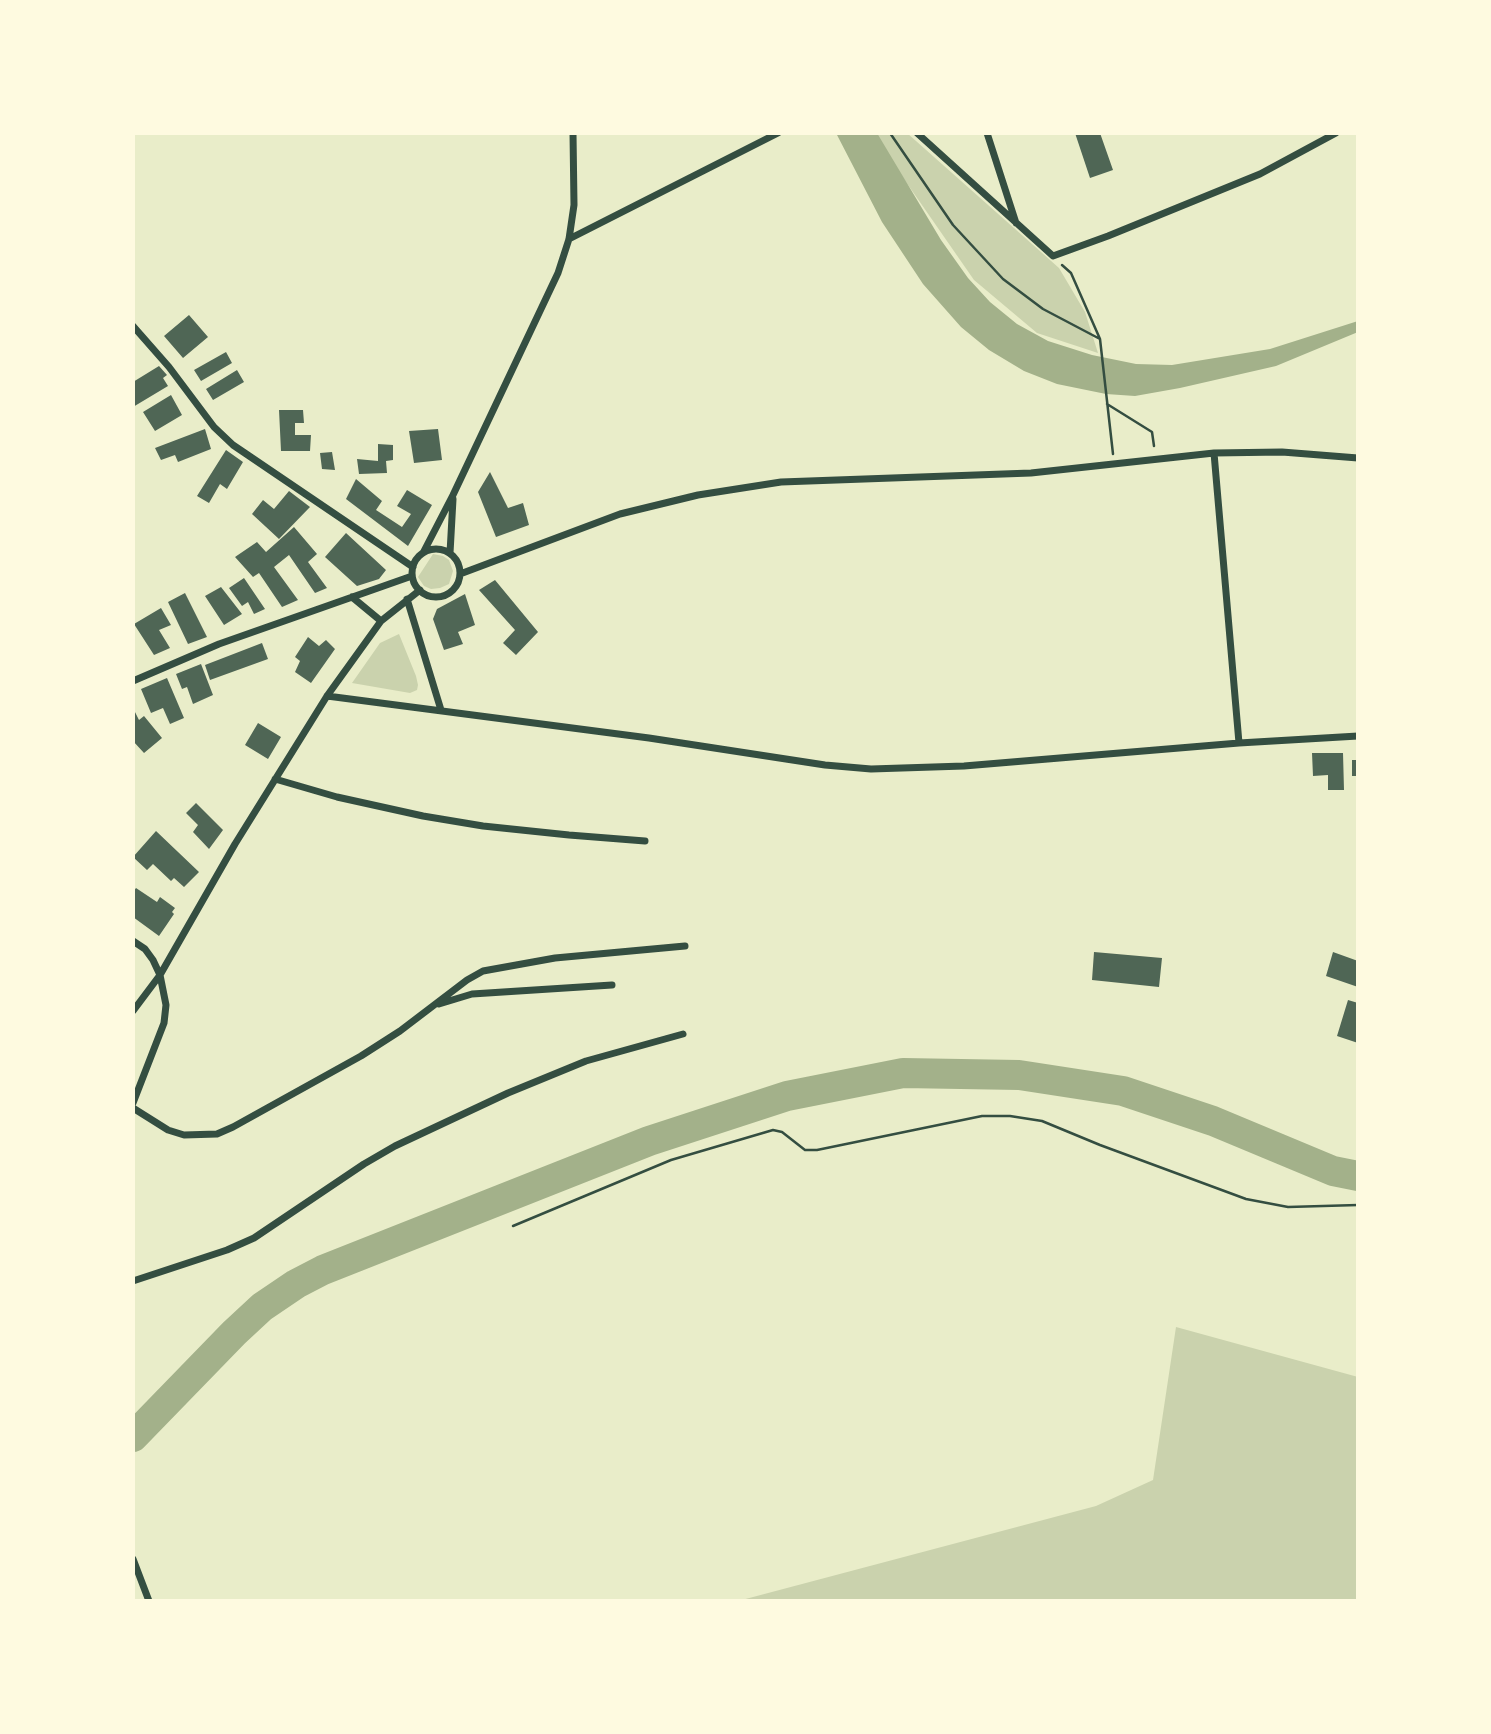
<!DOCTYPE html>
<html>
<head>
<meta charset="utf-8">
<style>
	body { margin:0 }
	#map { position:relative; width:1491px; height:1734px; overflow:hidden; background:#e9edc9; font-family:"IBM Plex Sans",sans-serif }
	canvas { display:block }
	.frame { position:absolute; inset:0; border:135px solid #fefae0; pointer-events:none }
</style>
</head>
<body>
<div id="map">
<canvas width="1491" height="1734"></canvas>
<div class="frame"></div>
</div>
<script>
const ctx = document.querySelector('canvas').getContext('2d');
ctx.lineJoin = 'round';
function paint(path, color) {
  ctx.fillStyle = color;
  ctx.fill(path, 'evenodd');
}
function toPath(rows) {
  const path = new Path2D();
  for (const r of rows) {
    if (r.length === 3) {
      path.moveTo(r[0] + r[2], r[1]);
      path.arc(r[0], r[1], r[2], 0, 2 * Math.PI);
      continue;
    }
    path.moveTo(r[0], r[1]);
    for (let i = 2; i < r.length; i += 2) path.lineTo(r[i], r[i + 1]);
  }
  return path;
}
function strokePath(path, color, width, dash) {
  ctx.strokeStyle = color;
  ctx.lineWidth = width;
  ctx.lineCap = dash ? 'butt' : 'round';
  ctx.setLineDash(dash || []);
  ctx.stroke(path);
}
const green = toPath([
	[872,133,907,133,1059,268,1085,312,1098,353,1037,333,974,280],
	[433,554,443,556,449,560,453,571,449,584,440,588,431,589,424,586,418,577],
	[399,634,416,676,418,685,417,690,410,693,352,683,380,643],
	[1176,1327,1358,1377,1358,1601,738,1601,1096,1506,1153,1480]
]);
const water = toPath([
	[836,133,877,133,941,240,968,278,990,302,1017,324,1048,341,1092,355,1136,364,1172,365,1270,349,1358,321,1358,332,1276,366,1180,388,1135,396,1106,394,1057,384,1024,371,989,350,961,327,923,284,882,222]
]);
const river = toPath([
	[133,1437,234,1333,262,1307,296,1284,323,1270,649,1141,787,1096,903,1073,1019,1075,1123,1091,1213,1121,1333,1171,1358,1176]
]);
const building = toPath([
	[1075,133,1100,133,1113,170,1090,178],
	[189,315,208,337,183,358,164,336],
	[226,352,232,363,201,381,194,370],
	[159,366,167,375,163,378,168,386,133,407,133,382],
	[237,370,244,382,213,400,206,389],
	[171,395,182,415,155,431,143,412],
	[279,410,303,410,304,423,295,423,295,435,311,435,310,451,281,451],
	[205,429,211,449,178,462,175,455,161,460,155,448],
	[438,429,442,460,414,463,409,431],
	[378,444,393,445,393,460,386,461,387,473,359,474,357,459,378,461],
	[226,450,243,462,227,489,220,484,209,503,197,496],
	[332,452,335,470,322,469,320,453],
	[490,472,508,508,523,503,529,525,496,537,478,492],
	[356,479,382,501,376,510,402,527,411,514,397,506,407,490,432,505,408,546,346,499],
	[289,491,310,507,279,539,252,514,263,500,274,509],
	[294,527,317,554,308,562,327,588,315,593,289,555,274,567,298,600,282,607,259,573,253,577,235,557,257,542,266,552],
	[346,533,386,570,379,579,357,586,325,557],
	[244,578,265,609,254,614,248,602,242,606,229,588],
	[495,580,538,632,516,655,503,643,515,630,479,590],
	[221,587,242,614,224,625,205,596],
	[185,593,207,637,188,644,168,602],
	[465,594,475,625,458,632,463,644,444,650,433,619,437,609],
	[161,608,171,625,159,630,170,648,154,655,134,624],
	[308,637,319,646,326,640,335,649,311,683,295,672,300,661,295,657],
	[262,643,268,659,210,680,205,665],
	[201,664,213,695,193,704,187,687,182,689,176,674],
	[167,678,184,718,170,724,163,708,151,713,141,689],
	[133,708,139,720,144,716,162,738,144,753,133,741],
	[258,723,281,737,268,759,245,745],
	[1312,753,1343,753,1344,790,1328,790,1328,775,1313,776],
	[1352,760,1358,760,1358,776,1352,776],
	[196,803,223,830,209,849,193,832,198,825,186,813],
	[156,831,199,872,184,887,174,878,171,881,153,864,147,870,133,857],
	[136,888,157,902,160,897,175,908,172,912,174,914,159,936,133,917,133,892],
	[1094,952,1162,958,1159,987,1092,980],
	[1333,952,1358,961,1358,987,1326,976],
	[1348,1000,1358,1003,1358,1043,1337,1036]
]);
const path = toPath([
	[890,133,953,225,1003,279,1043,309,1100,339],
	[1062,265,1071,273,1100,339,1113,454],
	[1107,404,1152,432,1154,446],
	[513,1226,671,1160,773,1130,782,1132,805,1150,817,1150,982,1116,1010,1116,1042,1121,1100,1145,1246,1199,1288,1207,1358,1205]
]);
const minor = toPath([
	[917,133,1053,256,1108,236,1260,174,1336,133],
	[987,133,1016,223],
	[569,239,778,133],
	[133,326,169,367,214,427,233,445,413,567],
	[1214,453,1239,743],
	[436,573,24],
	[423,553,453,495,558,273,569,239,574,205,573,133],
	[450,553,453,499],
	[460,574,620,514,698,495,781,482,1031,473,1214,453,1282,452,1358,458],
	[352,597,381,621],
	[407,599,441,710],
	[133,681,219,644,412,576],
	[327,696,649,738,825,765,871,769,964,766,1239,743,1358,736],
	[275,779,337,797,423,816,483,826,569,835,645,841],
	[133,941,145,949,153,960,160,975,166,1005,164,1023,133,1103],
	[439,1004,472,994,612,985],
	[133,1011,160,975,235,844,327,696,381,621,420,590],
	[133,1108,168,1130,184,1135,217,1134,233,1127,361,1056,400,1031,467,980,483,971,555,958,685,946],
	[133,1281,227,1250,254,1238,364,1164,395,1146,508,1093,586,1061,683,1034],
	[133,1559,149,1601]
]);
paint(green, '#cad2ad');
paint(water, '#a3b18a');
strokePath(river, '#a3b18a', 30);
paint(building, '#4f6655');
strokePath(path, '#344e41', 2.5);
strokePath(minor, '#344e41', 7);
</script>
</body>
</html>
